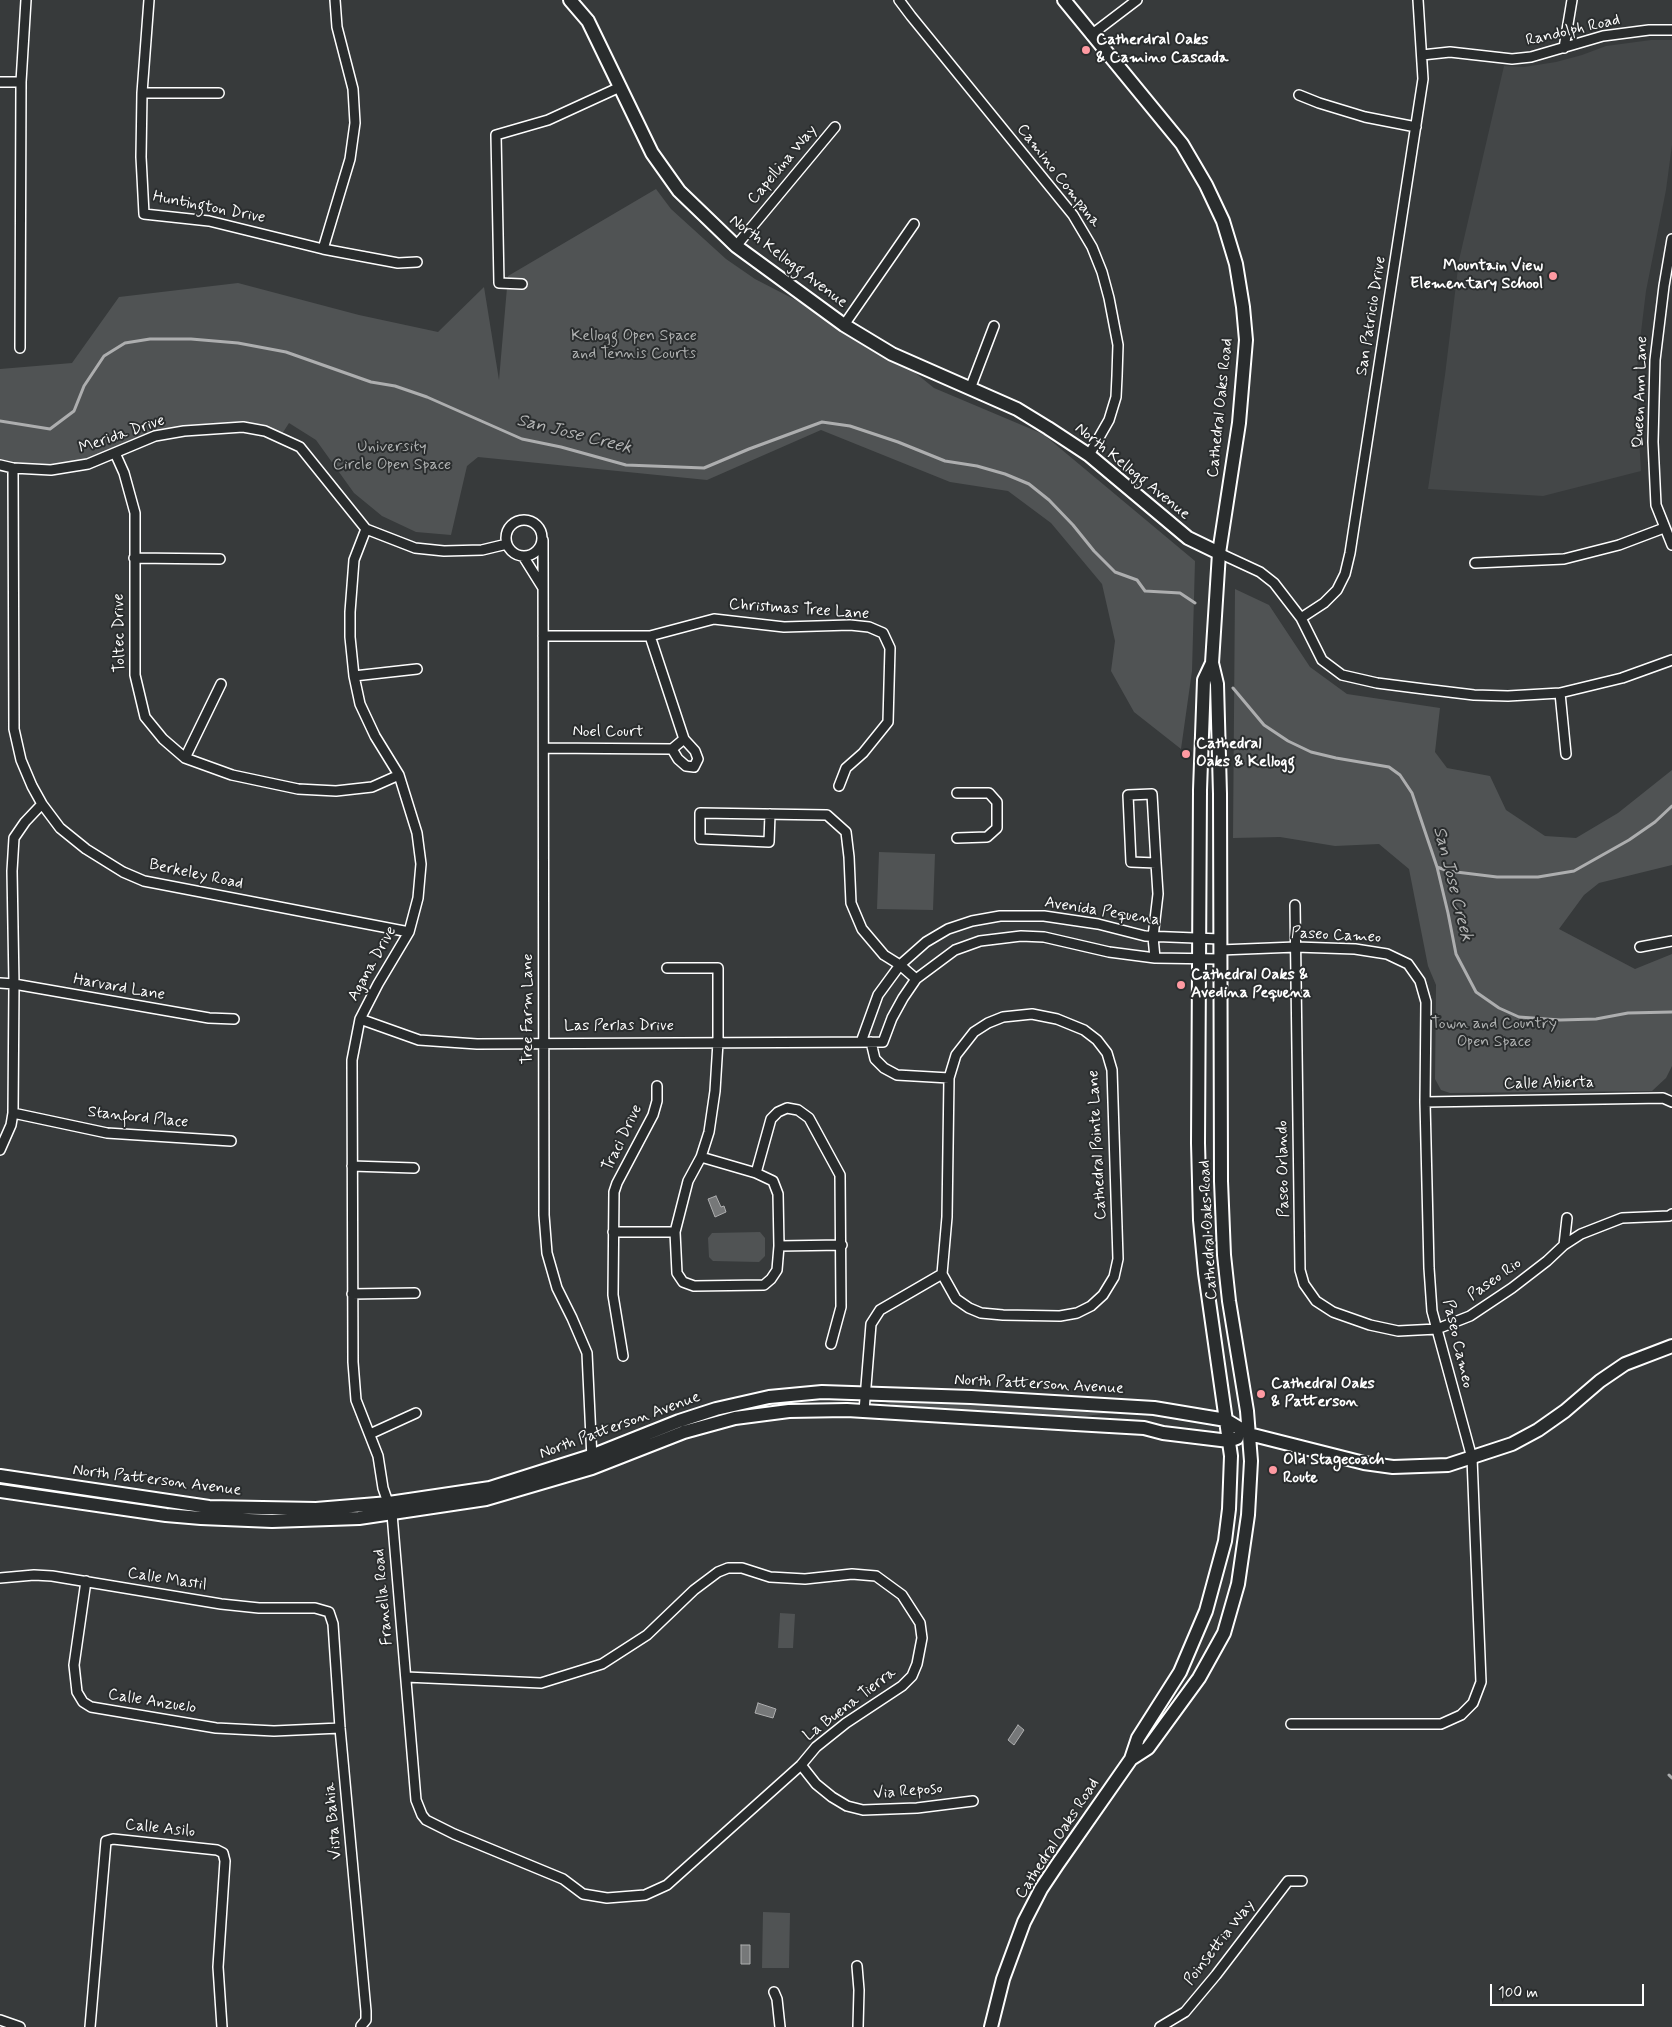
<!DOCTYPE html>
<html>
<head>
<meta charset="utf-8">
<style>
	body { margin:0 }
	#map { position:relative; width:1672px; height:2027px; overflow:hidden; background:#373a3b; font-family:Mynerve,sans-serif }
	canvas { display:block }
	.scale { position:absolute; left:1490px; top:1984px; width:154px; height:22px; box-sizing:border-box; border:2px solid #fff; border-top:0; padding-left:6px; font-size:15px; line-height:18px; white-space:nowrap; color:#fff; -webkit-text-stroke:4px #2a2d2e; paint-order:stroke }
</style>
</head>
<body>
<div id="map">
<canvas width="1672" height="2027"></canvas>
<div class="scale">100 m</div>
</div>
<script>
const ctx = document.querySelector('canvas').getContext('2d');
ctx.lineJoin = 'round';
function paint(path, color) {
  ctx.fillStyle = color;
  ctx.fill(path, 'evenodd');
}
function toPath(rows) {
  const path = new Path2D();
  for (const r of rows) {
    if (r.length === 3) {
      path.moveTo(r[0] + r[2], r[1]);
      path.arc(r[0], r[1], r[2], 0, 2 * Math.PI);
      continue;
    }
    path.moveTo(r[0], r[1]);
    for (let i = 2; i < r.length; i += 2) path.lineTo(r[i], r[i + 1]);
  }
  return path;
}
function strokePath(path, color, width, dash) {
  ctx.strokeStyle = color;
  ctx.lineWidth = width;
  ctx.lineCap = dash ? 'butt' : 'round';
  ctx.setLineDash(dash || []);
  ctx.stroke(path);
}
function label(font, color, halo, rows, align = 'center') {
  ctx.font = font + ' Mynerve,sans-serif';
  ctx.lineWidth = 4;
  ctx.setLineDash([]);
  ctx.textBaseline = 'middle';
  ctx.strokeStyle = halo;
  ctx.fillStyle = color;
  for (const [text, x, y, turn = 0] of rows) {
    ctx.save();
    ctx.translate(x, y);
    ctx.rotate((+turn || 0) * Math.PI / 180);
    ctx.textAlign = isNaN(turn) ? turn : align;
    if (halo) ctx.strokeText(text, 0, 0);
    ctx.fillText(text, 0, 0);
    ctx.restore();
  }
}
const built = toPath([
	[1651,40,1672,40,1672,145,1666,190,1646,291,1638,357,1636,388,1641,471,1543,496,1428,489,1445,375,1459,260,1504,66,1524,67,1556,62,1582,55,1606,46]
]);
const green = toPath([
	[656,189,671,209,726,259,755,279,844,325,892,354,934,388,1043,434,1195,561,1192,671,1181,749,1134,712,1111,671,1115,641,1102,584,1051,523,1008,491,950,482,821,430,707,480,478,457,467,466,451,535,416,532,382,516,354,493,316,440,289,423,280,437,265,431,184,431,115,453,51,470,0,465,0,369,72,363,119,297,238,283,359,315,438,332,484,287,499,380,508,276],
	[1235,589,1269,605,1310,667,1347,694,1440,708,1435,752,1447,768,1490,776,1506,810,1545,836,1576,838,1618,813,1672,770,1672,865,1599,883,1584,895,1559,929,1635,969,1672,954,1672,1066,1666,1078,1652,1091,1450,1093,1441,1090,1435,1079,1436,985,1428,966,1409,869,1379,844,1335,846,1280,837,1233,838],
	[879,852,935,854,933,910,877,909],
	[760,1232,765,1238,765,1256,759,1262,713,1261,709,1257,708,1238,712,1233],
	[884,1399,1167,1414,1207,1421,1206,1423,1158,1416,1111,1413,1085,1416,898,1407,880,1400],
	[780,1613,795,1614,793,1648,778,1648],
	[763,1912,790,1913,789,1968,762,1968]
]);
const water = toPath([
	[716,1196,721,1207,724,1206,726,1212,715,1217,708,1199,716,1196],
	[758,1703,776,1709,773,1718,755,1713,758,1703],
	[1018,1725,1024,1730,1014,1745,1008,1740,1018,1725],
	[741,1945,750,1945,750,1964,741,1964,741,1945]
]);
const stream = toPath([
	[0,421,50,429,74,411,84,386,104,356,125,343,150,339,191,339,238,343,286,352,371,382,395,386,427,397,522,439,561,447,626,465,704,468,749,449,822,422,850,426,898,442,945,461,977,466,1005,474,1029,484,1049,500,1073,525,1094,551,1115,572,1137,580,1145,591,1180,593,1195,603],
	[1233,688,1264,725,1288,741,1311,752,1336,758,1389,767,1400,775,1412,793,1437,867,1448,913,1456,954,1476,992,1499,1008,1519,1017,1560,1020,1596,1019,1628,1013,1672,1012],
	[1437,867,1448,871,1497,877,1538,877,1574,871,1629,840,1655,822,1672,806],
	[1669,1775,1672,1778]
]);
const street = toPath([
	[149,0,142,93,141,157,144,214,209,221,323,249,398,263,417,262],
	[899,0,911,16,1073,215,1092,247,1102,272,1109,298,1118,345,1117,376,1116,397,1109,420,1089,455],
	[1091,35,1137,0],
	[1564,48,1572,0],
	[1422,55,1450,52,1512,59,1531,57,1603,36,1649,30,1672,30],
	[0,82,21,82],
	[142,93,219,93],
	[1299,95,1319,103,1365,117,1416,127],
	[1672,239,1664,286,1655,360,1653,442,1656,505,1672,545],
	[736,246,835,127],
	[323,249,350,159,355,123,353,89,337,27,335,0],
	[522,284,499,283,496,135,548,120,620,87],
	[844,325,914,224],
	[20,348,21,82,26,0],
	[970,389,994,326],
	[115,453,124,473,135,513,135,675,145,717,163,739,185,758,232,775,298,789,336,791,372,787,399,775],
	[0,465,13,468,51,470,88,464,155,436,184,431,243,427,265,431,300,447,366,529,415,548,444,551,482,550,507,544],
	[13,468,14,729,21,760,32,786,42,804,60,828,86,849,123,872,144,881,409,932],
	[524,538,18],
	[366,529,354,560,350,612,350,637,354,676,360,704,375,736,399,775,417,833,421,864,418,898,409,932,378,984,360,1019,352,1060,353,1362,356,1400,378,1456,383,1488,392,1514,416,1800,422,1815,426,1820,454,1834,563,1879,583,1894,607,1898,645,1895,667,1885,801,1765,816,1747,846,1723,902,1686,912,1676,917,1664,922,1638,920,1623,902,1595,876,1576,852,1574,805,1579,770,1577,742,1568,728,1568,718,1572,694,1590,647,1635,602,1664,541,1683,406,1677],
	[543,540,544,1215,547,1253,557,1288,572,1318,587,1353,592,1459],
	[1219,553,1260,572,1274,583,1301,618,1322,660,1342,675,1377,683,1424,689,1474,695,1508,696,1560,693,1622,678,1672,660],
	[523,556,543,588],
	[134,558,220,559],
	[1475,563,1564,559,1619,545,1664,528],
	[1301,618,1324,603,1337,590,1345,574,1350,553,1423,79,1418,0],
	[543,636,650,636,714,619,784,627,850,625,869,627,883,633,890,648,888,722,863,753,846,768,839,786],
	[354,676,417,669],
	[1560,693,1566,754],
	[544,748,672,749,684,739,650,636],
	[672,749,678,759,686,766,694,767,698,759,695,751,684,739],
	[185,758,221,684],
	[770,814,769,842,700,839,700,813,827,815,846,832,849,857,851,903,862,929,884,955,900,965,916,979],
	[957,838,987,837,997,828,997,802,989,793,957,793],
	[1295,905,1300,1270,1304,1284,1316,1301,1333,1312,1370,1325,1398,1331,1437,1329,1470,1316,1512,1288,1547,1261,1564,1245,1567,1218],
	[1640,947,1672,941],
	[1220,950,1296,947,1355,949,1387,954,1408,964,1420,981,1426,1002,1425,1102,1429,1268,1432,1311,1472,1458,1481,1682,1473,1703,1461,1715,1441,1724,1291,1724],
	[1155,958,1153,937,1158,894,1156,863,1131,862,1128,795,1152,794,1156,863],
	[667,968,718,968,718,1042,715,1091,709,1132,701,1157],
	[0,983,14,984,209,1018,234,1019],
	[360,1019,419,1040,477,1044,883,1042,892,1018,903,998,916,979,955,950,980,941,1021,936,1044,937,1109,952,1155,958,1220,959],
	[861,1042,878,995,900,965,926,942,948,929,972,921,1000,916,1044,916,1098,924,1145,936,1220,939],
	[871,1042,875,1059,884,1068,897,1075,949,1078],
	[1425,1102,1663,1098,1672,1102],
	[13,1113,107,1133,231,1141],
	[0,1150,11,1125,13,1113,14,984,12,871,14,838,25,822,42,804],
	[701,1157,756,1173,773,1181,778,1194,779,1246,777,1270,771,1279,764,1285,694,1286,683,1282,677,1273,675,1232,688,1181,701,1157],
	[352,1166,414,1168],
	[756,1173,771,1119,778,1112,787,1108,798,1110,809,1118,840,1175,841,1307,831,1344],
	[613,1232,675,1232],
	[1564,1245,1581,1234,1622,1218,1669,1216,1672,1214],
	[779,1246,842,1245],
	[352,1294,415,1293],
	[623,1356,613,1295,614,1192,617,1183,653,1115,657,1101,657,1086],
	[864,1411,871,1324,880,1310,942,1274,947,1217,949,1078,956,1055,974,1032,988,1023,1003,1017,1032,1014,1057,1019,1084,1030,1097,1040,1107,1053,1112,1070,1118,1259,1114,1277,1103,1295,1091,1306,1077,1313,1060,1316,1003,1315,981,1313,969,1308,956,1299,942,1274],
	[370,1434,416,1413],
	[0,1578,34,1575,52,1576,221,1604,259,1608,315,1608,329,1612,333,1624,340,1728,366,2011,366,2020,361,2026],
	[86,1581,74,1665,77,1692,83,1702,91,1707,216,1728,274,1731,340,1728],
	[801,1765,816,1784,832,1797,847,1806,863,1810,917,1808,973,1801],
	[857,1966,859,1990,858,2027],
	[774,1992,777,1999,780,2027],
	[0,2020,20,2027],
	[90,2027,106,1841,113,1839,217,1850,223,1853,225,1861,218,1967,222,2027],
	[1160,2027,1185,2012,1216,1975,1288,1881,1302,1881]
]);
const secondary = toPath([
	[570,0,588,21,652,153,679,191,736,246,844,325,892,354,1017,409,1048,428,1089,455,1188,538,1219,553],
	[1064,0,1182,144,1206,185,1223,221,1236,264,1243,307,1246,340,1239,423,1219,553,1212,663,1217,684,1220,794,1221,1181,1224,1255,1229,1301,1247,1411,1251,1461,1248,1515,1238,1584,1224,1633,1199,1678,1148,1748,1131,1759],
	[0,1476,209,1507,316,1509,389,1503,490,1488,591,1456,679,1421,716,1409,769,1397,822,1392,971,1397,1154,1408,1226,1420,1249,1434,1364,1463,1393,1467,1448,1465,1512,1444,1538,1430,1565,1411,1600,1381,1625,1364,1672,1346],
	[0,1491,166,1515,201,1518,272,1521,359,1518,486,1499,592,1468,684,1432,735,1418,789,1411,847,1410,1075,1424,1144,1428,1163,1433,1229,1441,1237,1438],
	[991,2027,1003,1979,1024,1922,1041,1889,1057,1865,1131,1759,1138,1738,1180,1672,1206,1611,1225,1541,1229,1509,1231,1456,1205,1273,1200,1220,1198,1143,1200,790,1204,680,1212,663]
]);
const markers = [
	[1086,50,5,"#ff9aa2"],
	[1553,276,5,"#ff9aa2"],
	[1186,754,5,"#ff9aa2"],
	[1181,985,5,"#ff9aa2"],
	[1261,1394,5,"#ff9aa2"],
	[1273,1470,5,"#ff9aa2"]
];
const streetNames = [
	["Randolph Road",1573,31,-13],
	["Capellina Way",783,165,-50],
	["Camino Compana",1058,176,52],
	["Huntington Drive",209,208,11],
	["North Kellogg Avenue",788,262,37],
	["San Patricio Drive",1372,316,-81],
	["Queen Ann Lane",1641,392,-88],
	["Cathedral Oaks Road",1221,408,-84],
	["Merida Drive",122,435,-19],
	["North Kellogg Avenue",1132,472,39],
	["Christmas Tree Lane",799,610,4],
	["Toltec Drive",120,633,-91],
	["Noel Court",608,733],
	["Berkeley Road",196,875,12],
	["Avenida Pequena",1102,912,9],
	["Paseo Cameo",1336,936,3],
	["Agana Drive",373,964,-61],
	["Harvard Lane",119,988,10],
	["Tree Farm Lane",529,1009,-90],
	["Las Perlas Drive",619,1027],
	["Calle Abierta",1549,1084,-1],
	["Stanford Place",138,1118,6],
	["Traci Drive",623,1138,-64],
	["Cathedral Pointe Lane",1098,1145,-93],
	["Paseo Orlando",1284,1169,-91],
	["Cathedral Oaks Road",1209,1230,-93],
	["Paseo Rio",1495,1280,-35],
	["Paseo Cameo",1457,1344,77],
	["North Patterson Avenue",1039,1385,3],
	["North Patterson Avenue",620,1426,-20],
	["North Patterson Avenue",157,1481,7],
	["Calle Mastil",167,1580,9],
	["Franella Road",384,1597,-95],
	["Calle Anzuelo",152,1702,9],
	["La Buena Tierra",850,1705,-37],
	["Via Reposo",908,1792,-5],
	["Vista Bahia",334,1821,-95],
	["Calle Asilo",160,1829,6],
	["Cathedral Oaks Road",1058,1839,-57],
	["Poinsettia Way",1220,1943,-52]
];
const poiNames = [
	["Catherdral Oaks",1096,41],
	["& Camino Cascada",1096,59],
	["Mountain View",1543,267,"right"],
	["Elementary School",1543,285,"right"],
	["Cathedral",1196,745],
	["Oaks & Kellogg",1196,763],
	["Cathedral Oaks &",1191,976],
	["Avedina Pequena",1191,994],
	["Cathedral Oaks",1271,1385],
	["& Patterson",1271,1403],
	["Old Stagecoach",1283,1461],
	["Route",1283,1479]
];
const parkNames = [
	["Kellogg Open Space",634,337],
	["and Tennis Courts",634,355],
	["University",392,448],
	["Circle Open Space",392,466],
	["Town and Country",1494,1025],
	["Open Space",1494,1043]
];
const waterNames = [
	["San Jose Creek",574,435,14],
	["San Jose Creek",1452,884,76]
];
paint(built, '#444748');
paint(green, '#505354');
paint(water, '#767879');
strokePath(water, '#adaeaf', 1);
strokePath(stream, '#adaeaf', 3);
strokePath(street, '#fff', 12);
strokePath(secondary, '#fff', 16);
strokePath(street, '#2a2d2e', 9);
strokePath(secondary, '#2a2d2e', 12);
for (const [x, y, r, color] of markers) {
  const dot = new Path2D();
  dot.arc(x, y, r, 0, 2 * Math.PI);
  ctx.fillStyle = color;
  ctx.fill(dot);
  strokePath(dot, '#2a2d2e', 2);
}
label('16px', '#fff', '#2a2d2e', streetNames);
label('bold 16px', '#fff', '#2a2d2e', poiNames, 'left');
label('16px', '#b0b2b2', '#2a2d2e', parkNames);
label('italic 18px', '#b4b5b5', '#2a2d2e', waterNames);
</script>
</body>
</html>
